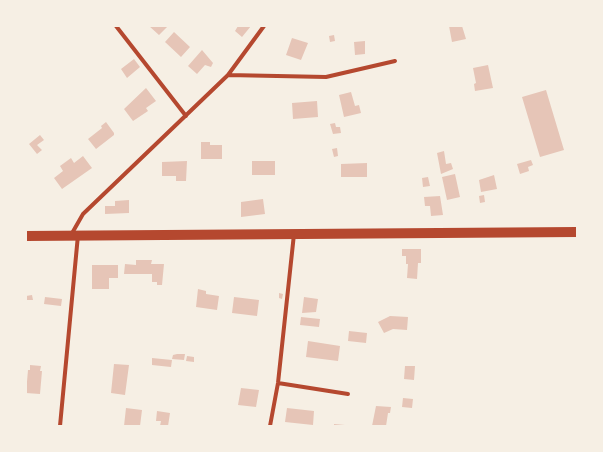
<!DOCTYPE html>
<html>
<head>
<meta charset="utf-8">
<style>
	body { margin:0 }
	#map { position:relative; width:603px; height:452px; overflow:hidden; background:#f6efe4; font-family:"Alegreya Sans",sans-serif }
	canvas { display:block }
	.frame { position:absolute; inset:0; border:27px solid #f6efe4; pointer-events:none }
</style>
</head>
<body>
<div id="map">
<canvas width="603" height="452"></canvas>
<div class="frame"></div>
</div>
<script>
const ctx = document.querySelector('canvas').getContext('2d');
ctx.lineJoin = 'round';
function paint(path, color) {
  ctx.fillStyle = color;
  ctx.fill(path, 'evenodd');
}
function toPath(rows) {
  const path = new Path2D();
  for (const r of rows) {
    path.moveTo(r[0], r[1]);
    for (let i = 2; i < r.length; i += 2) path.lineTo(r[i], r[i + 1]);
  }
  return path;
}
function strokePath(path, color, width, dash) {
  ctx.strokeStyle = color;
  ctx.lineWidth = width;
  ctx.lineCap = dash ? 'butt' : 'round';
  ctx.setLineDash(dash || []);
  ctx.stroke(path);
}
const building = toPath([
	[149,26,168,26,159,35],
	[238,26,251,26,242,37,235,31],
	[449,26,462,26,466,39,452,42],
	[174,32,190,47,181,57,165,42],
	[334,35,335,41,330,42,329,36],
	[292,38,308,43,301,60,286,55],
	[365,41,365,54,355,55,354,42],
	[202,50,213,63,211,67,205,65,197,74,188,66],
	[134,59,140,67,127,78,121,69],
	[488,65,493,88,475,91,474,84,476,83,473,68],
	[146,88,156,101,146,108,148,111,133,121,124,109],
	[546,90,564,150,540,157,522,97],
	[351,92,355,106,359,105,361,113,344,117,339,95],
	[317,101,318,117,293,119,292,103],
	[106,122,114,133,114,135,96,149,88,139,102,128,101,126],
	[335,123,336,127,340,127,341,133,333,134,330,124],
	[40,135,44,140,37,145,42,150,37,154,29,144],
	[201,142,210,142,210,145,222,145,222,159,201,159],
	[337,148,338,156,334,157,332,149],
	[444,151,446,164,451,163,453,169,441,174,437,153],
	[83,156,92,168,62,189,54,178,63,171,60,166,71,158,74,163],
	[531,160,533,165,528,167,529,171,520,174,517,164],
	[187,161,186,181,176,181,176,176,162,176,162,162],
	[252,161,275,161,275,175,252,175],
	[367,163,367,177,341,177,341,164],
	[455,174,460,197,447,200,442,177],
	[494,175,497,189,481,192,479,180],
	[428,177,430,186,423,187,422,178],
	[484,195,485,202,480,203,479,196],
	[440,196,443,215,431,216,430,206,425,206,424,197],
	[263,199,265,214,241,217,241,202],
	[129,200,129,213,105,214,105,206,115,206,115,201],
	[402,249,421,249,421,263,418,263,417,279,407,278,408,264,406,264,406,256,402,256],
	[136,260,152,260,151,264,164,264,162,285,157,285,157,282,152,282,152,274,124,274,125,264,136,265],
	[92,265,118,265,118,278,109,278,109,289,92,289],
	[198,289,206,291,206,294,219,296,217,310,196,307],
	[279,293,283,294,282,299,279,298],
	[32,295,33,300,26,300,26,296],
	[45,297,62,299,61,306,44,304],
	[234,297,259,300,257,316,232,313],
	[304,297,318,299,316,312,302,313],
	[390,316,408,317,407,330,393,329,384,333,378,322],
	[301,317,320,319,319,327,300,325],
	[349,331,367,333,366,343,348,341],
	[308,341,340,346,338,361,306,357],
	[177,354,185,354,184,360,172,359,173,355],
	[187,356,194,357,194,362,186,361],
	[152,358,172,360,171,367,152,365],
	[114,364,129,365,125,395,111,393],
	[30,365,41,366,40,371,42,371,40,394,26,393,28,370,30,370],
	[405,366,415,366,414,380,404,379],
	[241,388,259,390,256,407,238,405],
	[403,398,413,399,412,408,402,407],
	[376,406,391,407,390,413,388,413,386,426,372,426],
	[126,408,142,410,140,426,124,426],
	[287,408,314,411,313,425,285,422],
	[157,411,170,413,168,426,160,426,161,421,156,421],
	[334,424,345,425,345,426,334,426]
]);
const minor = toPath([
	[116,26,186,116],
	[228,75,326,77,395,61],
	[71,235,83,214,228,75,264,26],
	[278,383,348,394],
	[60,426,78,235],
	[270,426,278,383,294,234]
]);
const primary = toPath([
	[26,236,577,232]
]);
paint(building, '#e6c5b7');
strokePath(minor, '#b5482f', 4);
strokePath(primary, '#b5482f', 10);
</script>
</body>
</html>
